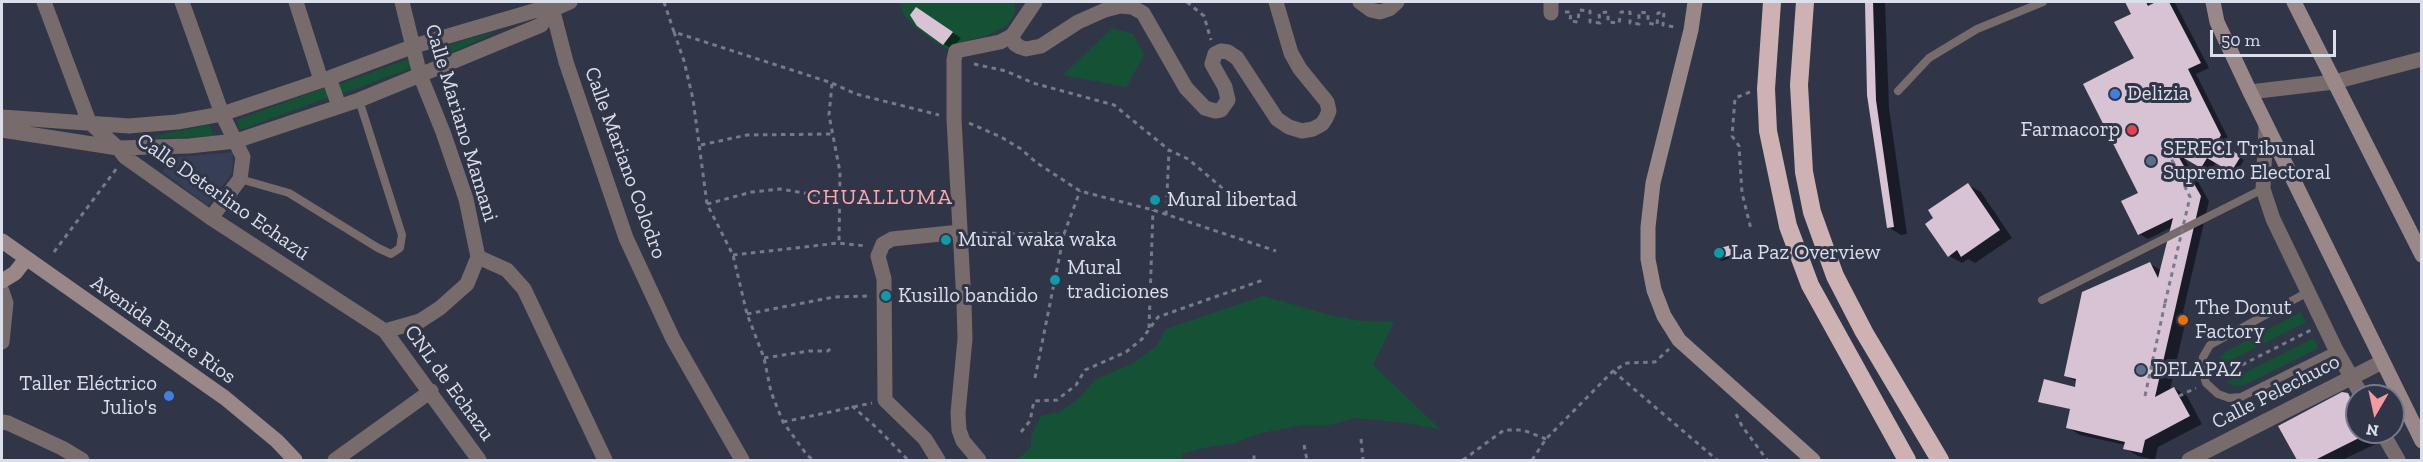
<!DOCTYPE html>
<html>
<head>
<meta charset="utf-8">
<style>
	body { margin:0 }
	#map { position:relative; width:2423px; height:462px; overflow:hidden; background:#303648; font-family:"Zilla Slab",serif }
	canvas { display:block }
	.frame { position:absolute; inset:0; border:3px solid #dbdfea; pointer-events:none }
	.north { position:absolute; left:2345px; top:384px; width:60px; height:60px; box-sizing:border-box; background:#303648; border:2px solid #747a89; border-radius:50%; rotate:189deg; font-size:16px; font-weight:700; line-height:24px; text-align:center; color:#dbdfea }
	.north::after { content:''; display:block; margin:auto; width:21px; height:27px; background:#f49aa0; clip-path:polygon(50% 0,100% 100%,50% 72%,0 100%) }
	.scale { position:absolute; left:2210px; top:30px; width:126px; height:27px; box-sizing:border-box; border:3px solid #dbdfea; border-top:0; padding-left:8px; font-size:18px; line-height:21px; white-space:nowrap; color:#dbdfea; -webkit-text-stroke:4px #303648; paint-order:stroke }
</style>
</head>
<body>
<div id="map">
<canvas width="2423" height="462"></canvas>
<div class="frame"></div>
<div class="north">N</div>
<div class="scale">50 m</div>
</div>
<script>
const ctx = document.querySelector('canvas').getContext('2d');
ctx.lineJoin = 'round';
function paint(path, color) {
  ctx.fillStyle = color;
  ctx.fill(path, 'evenodd');
}
function toPath(rows) {
  const path = new Path2D();
  for (const r of rows) {
    path.moveTo(r[0], r[1]);
    for (let i = 2; i < r.length; i += 2) path.lineTo(r[i], r[i + 1]);
  }
  return path;
}
function strokePath(path, color, width, dash) {
  ctx.strokeStyle = color;
  ctx.lineWidth = width;
  ctx.lineCap = dash ? 'butt' : 'round';
  ctx.setLineDash(dash || []);
  ctx.stroke(path);
}
function label(font, color, halo, rows, align = 'center') {
  ctx.font = font + ' "Zilla Slab",serif';
  ctx.lineWidth = 6;
  ctx.setLineDash([]);
  ctx.textBaseline = 'middle';
  ctx.strokeStyle = halo;
  ctx.fillStyle = color;
  for (const [text, x, y, turn = 0] of rows) {
    ctx.save();
    ctx.translate(x, y);
    ctx.rotate((+turn || 0) * Math.PI / 180);
    ctx.textAlign = isNaN(turn) ? turn : align;
    if (halo) ctx.strokeText(text, 0, 0);
    ctx.fillText(text, 0, 0);
    ctx.restore();
  }
}
const built = toPath([
	[233,152,232,173,208,206,163,172,167,158]
]);
const green = toPath([
	[899,2,1015,2,1015,8,1013,18,1004,27,988,35,961,42,951,51,935,42,914,26,904,15],
	[1112,28,1133,34,1144,55,1126,87,1063,75],
	[497,31,439,59,435,49],
	[411,58,414,67,341,94,337,85],
	[327,87,329,97,240,130,237,120],
	[209,125,214,136,139,139],
	[1263,296,1330,315,1360,321,1394,322,1373,365,1441,430,1409,423,1354,418,1330,425,1304,425,1261,433,1235,443,1212,446,1184,453,1180,460,1017,460,1031,447,1031,436,1041,416,1060,412,1079,398,1096,379,1132,364,1157,345,1166,329],
	[2301,312,2306,322,2221,365,2221,357,2225,352],
	[2314,338,2318,348,2244,385,2234,386,2226,382]
]);
const shadow = toPath([
	[1866,2,1885,2,1889,108,1907,234,1901,235,1888,227,1866,48],
	[2127,2,2147,2,2150,6,2160,2,2175,3,2209,68,2196,74,2229,140,2224,148,2244,160,2236,173,2217,161,2210,172,2183,156,2209,201,2183,312,2187,315,2170,390,2174,388,2187,396,2202,424,2158,447,2155,460,2138,456,2125,448,2125,445,2080,435,2067,427,2071,409,2044,403,2076,389,2077,382,2066,376,2150,264,2162,271,2172,227,2148,239,2139,234,2136,58,2134,14],
	[925,14,961,38,952,49,944,44],
	[1968,185,1981,192,2012,238,1975,263,1968,259,1962,263,1949,256,1936,218],
	[1731,247,1735,249,1737,257,1721,261,1717,258],
	[2347,395,2357,400,2357,432,2375,432,2380,442,2342,460,2299,460,2280,427]
]);
const building = toPath([
	[1865,2,1873,2,1876,100,1894,227,1887,228,1867,95],
	[2125,2,2146,2,2148,6,2156,2,2169,2,2201,63,2188,69,2221,135,2217,142,2241,156,2231,172,2207,158,2201,168,2177,154,2201,196,2155,397,2174,387,2190,416,2145,440,2142,453,2123,449,2125,442,2066,428,2070,409,2038,402,2044,379,2075,387,2076,379,2064,376,2082,292,2150,262,2158,278,2173,218,2138,235,2121,201,2138,193,2083,84,2134,58,2114,22,2131,14],
	[916,7,953,32,943,45,917,26,910,15],
	[1968,183,2000,230,1961,257,1957,250,1948,257,1925,224,1933,218,1928,210],
	[1731,245,1733,255,1716,259,1713,250],
	[2342,392,2348,393,2357,412,2357,432,2366,432,2367,434,2315,460,2297,460,2278,426]
]);
const path = toPath([
	[664,2,674,32,832,83,856,94,939,115],
	[1187,2,1204,16,1211,40],
	[1565,12,1571,12,1570,21,1578,22,1579,10,1590,11,1590,22,1600,23,1599,13,1608,12,1608,22,1619,23,1621,12,1630,12,1630,23,1639,24,1639,12,1648,13,1648,23,1657,25,1658,13,1664,12,1663,25,1675,27],
	[674,32,684,61,693,99,707,204,733,255,747,314,764,358,771,392,783,422,807,455,813,460],
	[974,64,1006,71,1033,83,1114,105,1169,150,1188,159,1220,186,1231,198,1247,208],
	[832,84,829,115,840,172,839,243],
	[1750,92,1735,98,1732,136,1739,146,1742,193,1751,229],
	[969,123,1001,137,1021,149,1037,163,1080,191,1153,210,1276,251],
	[2163,144,2173,162],
	[701,145,747,135,832,134],
	[707,204,752,192,780,189,840,199],
	[1166,215,1169,151],
	[974,233,1064,234,1080,191],
	[54,252,117,168],
	[733,255,839,243,866,246],
	[747,314,834,297,870,296],
	[1149,328,1153,210],
	[764,358,809,351,828,351,832,347],
	[1613,371,1717,460],
	[2218,377,2311,330],
	[1035,378,1064,234],
	[2145,396,2165,303],
	[2179,396,2196,388],
	[852,406,878,429,908,460],
	[1736,414,1742,426,1767,460],
	[783,422,872,403],
	[1021,432,1030,421,1034,401,1057,400,1076,385,1085,370,1126,352,1142,339,1158,317,1263,280],
	[1361,439,1363,460],
	[1304,445,1307,460],
	[1254,460,1254,452],
	[1463,460,1504,430,1523,430,1546,439],
	[1532,460,1546,439,1613,371,1627,363,1655,362,1669,349]
]);
const lane = toPath([
	[1898,91,1929,58,1977,29,2043,2],
	[240,179,289,193,378,248,391,254,400,248,402,235,359,100],
	[2308,292,2210,345,2203,357,2202,370,2206,383,2218,394,2229,398,2241,397,2336,350],
	[2042,300,2263,189]
]);
const street = toPath([
	[44,2,89,122,118,148,125,157,211,218,385,331,479,460],
	[182,2,222,114,243,157,240,179,211,218],
	[296,2,321,80],
	[1035,2,1012,36,1015,44,1020,47,1026,49,1041,46,1078,22,1105,10,1120,6,1132,7,1143,13,1186,88,1205,108,1215,111,1221,110,1228,100,1225,87,1212,64,1215,54,1221,51,1228,52,1237,58,1277,119,1289,127,1302,131,1313,129,1322,124,1326,118,1329,111,1327,102,1300,69,1291,53,1276,2],
	[1360,2,1371,10,1380,12,1389,9,1397,2],
	[551,4,566,62,626,238,673,339,742,460],
	[1551,13,1551,2],
	[329,78,339,106],
	[2250,92,2334,82,2422,59],
	[2,117,129,126,177,122,222,114,329,78,414,46,537,10,552,10,570,2],
	[2266,127,2263,189,2273,219,2336,350,2362,396],
	[2,130,118,148,189,146,236,141,359,100,420,75,541,25,552,10],
	[478,257,507,270,524,289,605,460],
	[2,291,6,303,2,342],
	[385,331,420,321,440,308,467,284,478,257,466,199,443,132,420,75,402,2],
	[2,422,8,423,62,448,82,460],
	[2382,432,2398,460],
	[335,460,431,391],
	[938,460,925,439,885,400,884,279,878,256,883,244,892,239,960,232],
	[979,460,963,441,959,430,958,413,965,339,964,303,954,119,954,60,956,51,1000,42,1012,36],
	[2189,460,2382,362]
]);
const secondary = toPath([
	[1695,2,1691,30,1653,183,1648,227,1648,259,1654,290,1664,316,1679,340,1813,460],
	[2213,2,2217,22,2250,92,2422,441],
	[2294,2,2422,255],
	[2,241,225,398,277,441,295,460],
	[2,281,15,273,26,259]
]);
const highway = toPath([
	[1772,2,1766,89,1768,131,1788,226,1810,285,1907,460],
	[1805,2,1799,85,1804,172,1812,212,1835,276,1864,332,1940,460]
]);
const pathBridge = toPath([
	[2165,303,2190,197,2173,162]
]);
const markers = [
	[2115,94,6,"#3f7fe0"],
	[2132,130,6,"#e0444e"],
	[2151,161,6,"#5c6f8a"],
	[1155,200,6,"#0f9aa8"],
	[946,240,6,"#0f9aa8"],
	[1719,253,6,"#0f9aa8"],
	[1055,280,6,"#0f9aa8"],
	[886,296,6,"#0f9aa8"],
	[2183,320,6,"#e8710a"],
	[2141,370,6,"#5c6f8a"],
	[169,396,6,"#3f7fe0"]
];
const poiNames = [
	["Delizia",2127,94],
	["Farmacorp",2120,130,"right"],
	["SERECI Tribunal",2163,149],
	["Supremo Electoral",2163,173],
	["Mural libertad",1167,200],
	["Mural waka waka",958,240],
	["La Paz Overview",1731,253],
	["Mural",1067,268],
	["tradiciones",1067,292],
	["Kusillo bandido",898,296],
	["The Donut",2195,308],
	["Factory",2195,332],
	["DELAPAZ",2153,370],
	["Taller Eléctrico",157,384,"right"],
	["Julio's",157,408,"right"]
];
const streetNames = [
	["Calle Mariano Mamani",461,123,73],
	["Calle Mariano Colodro",625,163,70],
	["Calle Deterlino Echazú",223,197,35],
	["Avenida Entre Rios",163,330,35],
	["CNL de Echazu",449,383,54],
	["Calle Pelechuco",2276,392,-27]
];
const neighbourhoodNames = [
	["CHUALLUMA",880,198]
];
paint(built, '#373f57');
paint(green, '#155235');
paint(shadow, '#0007');
paint(building, '#d8c3d4');
strokePath(path, '#767b8a', 3, [4.5, 4.5]);
strokePath(lane, '#776b6b', 8);
strokePath(street, '#776b6b', 15);
strokePath(secondary, '#9a8888', 15);
strokePath(highway, '#ceb2b3', 18);
strokePath(pathBridge, '#767b8a', 3, [4.5, 4.5]);
for (const [x, y, r, color] of markers) {
  const dot = new Path2D();
  dot.arc(x, y, r, 0, 2 * Math.PI);
  ctx.fillStyle = color;
  ctx.fill(dot);
  strokePath(dot, '#303648', 2);
}
label('21px', '#dbdfea', '#303648', poiNames, 'left');
label('21px', '#dbdfea', '#303648', streetNames);
ctx.letterSpacing = '1.5px';
label('22px', '#fda8ad', '#303648', neighbourhoodNames);
ctx.letterSpacing = '0px';
</script>
</body>
</html>
